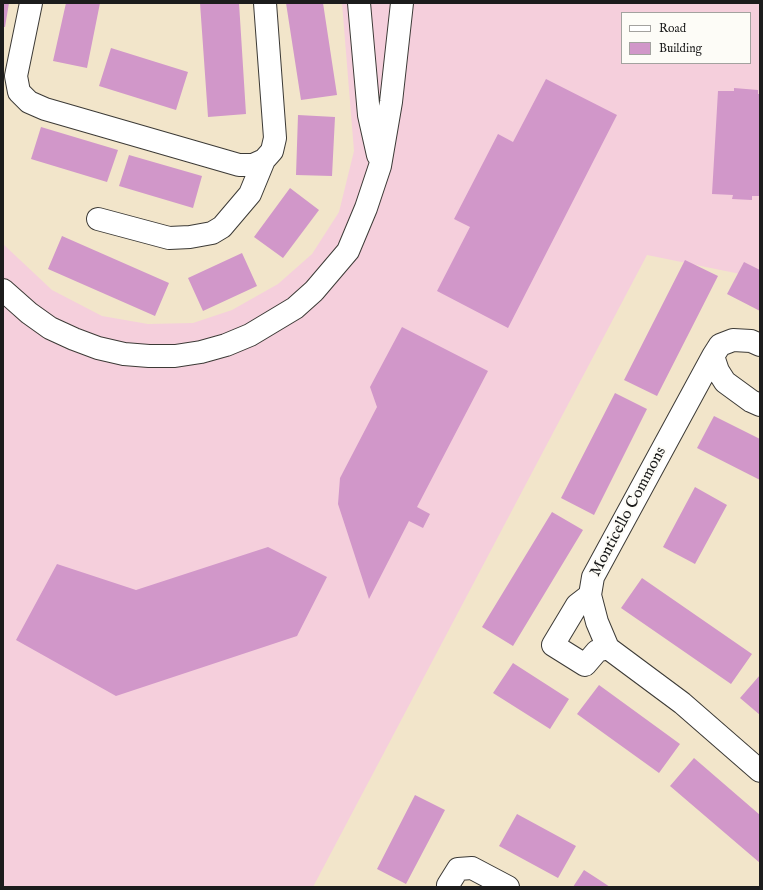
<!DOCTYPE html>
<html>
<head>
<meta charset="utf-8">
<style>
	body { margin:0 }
	#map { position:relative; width:763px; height:890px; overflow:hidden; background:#f2e5ca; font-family:"IM FELL English",serif }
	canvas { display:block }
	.frame { position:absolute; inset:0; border:4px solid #1c1c1c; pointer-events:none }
	.legend { position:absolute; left:621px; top:12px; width:130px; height:52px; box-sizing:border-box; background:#fdfcf7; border:1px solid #a3a29f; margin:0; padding:5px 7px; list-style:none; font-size:12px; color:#1c1c1c }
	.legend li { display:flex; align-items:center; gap:8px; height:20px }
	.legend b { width:20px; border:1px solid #a3a29f }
</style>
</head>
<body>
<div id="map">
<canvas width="763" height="890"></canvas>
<div class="frame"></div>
<ul class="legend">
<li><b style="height:5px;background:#fff"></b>Road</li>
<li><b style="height:11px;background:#d197c9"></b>Building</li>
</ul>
</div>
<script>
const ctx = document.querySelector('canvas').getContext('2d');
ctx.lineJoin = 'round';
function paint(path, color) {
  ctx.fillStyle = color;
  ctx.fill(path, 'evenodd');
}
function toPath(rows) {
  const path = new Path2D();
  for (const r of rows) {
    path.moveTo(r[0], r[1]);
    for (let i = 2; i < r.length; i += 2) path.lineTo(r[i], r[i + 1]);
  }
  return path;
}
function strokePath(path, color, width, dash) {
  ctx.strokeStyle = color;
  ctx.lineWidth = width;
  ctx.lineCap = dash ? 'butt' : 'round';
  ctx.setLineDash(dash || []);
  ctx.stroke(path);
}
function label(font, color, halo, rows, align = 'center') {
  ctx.font = font + ' "IM FELL English",serif';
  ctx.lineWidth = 4;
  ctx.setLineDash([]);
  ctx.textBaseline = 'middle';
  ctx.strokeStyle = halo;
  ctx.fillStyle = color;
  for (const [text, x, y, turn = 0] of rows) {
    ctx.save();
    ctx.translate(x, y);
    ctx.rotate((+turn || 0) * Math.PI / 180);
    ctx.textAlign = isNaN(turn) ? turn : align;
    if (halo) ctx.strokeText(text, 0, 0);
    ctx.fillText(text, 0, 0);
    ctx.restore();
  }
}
const built = toPath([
	[342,3,760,3,760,278,647,255,313,887,3,887,3,244,52,290,102,316,148,324,193,323,232,310,278,284,312,254,339,212,354,151],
	[622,13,750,13,750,63,622,63]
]);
const building = toPath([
	[3,3,9,3,5,27,3,27],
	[66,3,100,3,87,68,53,61],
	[200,3,239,3,246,114,208,117],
	[286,3,323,3,337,95,301,100],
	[111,48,188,72,176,110,99,86],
	[546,79,617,115,508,328,437,291,470,227,454,219,498,134,513,142],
	[734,88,758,90,758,94,760,94,760,196,752,196,752,200,732,199,733,195,712,194,718,91,734,91],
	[298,115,335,117,332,176,296,175],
	[41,127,118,150,107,182,31,159],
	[129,155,202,176,193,208,119,186],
	[290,188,319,210,283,258,254,237],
	[62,236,169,283,155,316,48,269],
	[242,253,257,286,203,311,188,278],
	[685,260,718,276,657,396,624,380],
	[744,262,760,270,760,311,727,294],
	[402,327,488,371,417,507,430,514,423,528,409,521,369,599,338,504,340,478,377,407,370,387],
	[615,393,647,409,594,515,561,498],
	[714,416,760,439,760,480,697,448],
	[695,487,727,505,695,564,663,547],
	[552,512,583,530,513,646,482,627],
	[268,547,327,577,297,636,116,696,16,640,57,564,136,590],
	[642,578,752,654,731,684,621,608],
	[513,663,569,699,550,729,493,693],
	[760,675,760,715,740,698],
	[599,685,680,744,659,773,577,714],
	[694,758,760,815,760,863,670,786],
	[415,795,445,810,406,884,377,869],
	[517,814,576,846,558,878,499,846],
	[584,870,598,879,610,887,573,887]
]);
const minor = toPath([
	[31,3,16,76,19,92,29,102,45,109,239,165,253,165,264,160,272,151,275,138,265,3],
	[359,3,369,115,378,155],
	[98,219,169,238,190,237,212,233,222,227,250,194,264,160],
	[3,290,29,313,50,328,74,339,98,348,124,354,149,356,175,356,201,352,226,345,250,335,295,308,314,291,348,251,366,208,380,166,391,102,402,3],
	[760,345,751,341,733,340,720,345,713,356,718,371,725,382,751,401,760,405],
	[713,356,593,577,590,595,597,622,608,648,682,703,760,771],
	[590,595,577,605,553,645,585,665,597,651,608,648],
	[449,887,448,885,458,869,472,868,508,887]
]);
const streetNames = [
	["Monticello Commons",629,512,-62]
];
paint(built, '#f5cfdc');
paint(building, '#d197c9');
strokePath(minor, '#3c3a36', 24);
strokePath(minor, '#fff', 22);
label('16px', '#1c1c1c', '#fdfcf7', streetNames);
</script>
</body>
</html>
